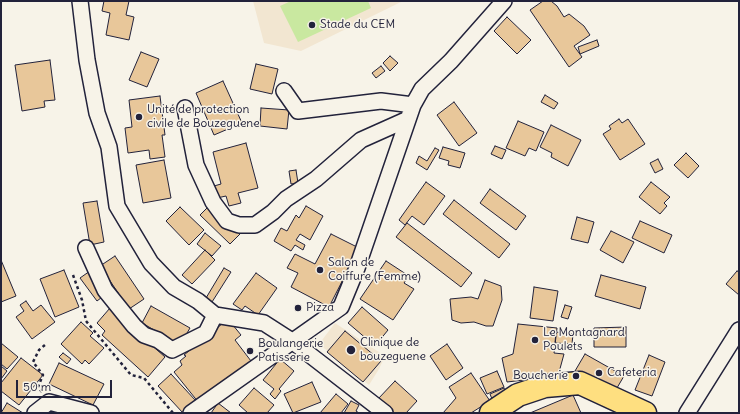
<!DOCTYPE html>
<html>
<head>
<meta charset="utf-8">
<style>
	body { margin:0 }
	#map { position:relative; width:740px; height:414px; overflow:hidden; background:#f7f3e8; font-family:Delius,sans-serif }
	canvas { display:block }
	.frame { position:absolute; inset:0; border:2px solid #22223b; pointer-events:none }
	.scale { position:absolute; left:16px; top:380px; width:96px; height:18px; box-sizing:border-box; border:2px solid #22223b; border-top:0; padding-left:5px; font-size:12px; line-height:14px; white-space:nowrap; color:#22223b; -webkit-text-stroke:3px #f7f3e8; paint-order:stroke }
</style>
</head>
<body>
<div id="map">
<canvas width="740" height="414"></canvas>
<div class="frame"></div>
<div class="scale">50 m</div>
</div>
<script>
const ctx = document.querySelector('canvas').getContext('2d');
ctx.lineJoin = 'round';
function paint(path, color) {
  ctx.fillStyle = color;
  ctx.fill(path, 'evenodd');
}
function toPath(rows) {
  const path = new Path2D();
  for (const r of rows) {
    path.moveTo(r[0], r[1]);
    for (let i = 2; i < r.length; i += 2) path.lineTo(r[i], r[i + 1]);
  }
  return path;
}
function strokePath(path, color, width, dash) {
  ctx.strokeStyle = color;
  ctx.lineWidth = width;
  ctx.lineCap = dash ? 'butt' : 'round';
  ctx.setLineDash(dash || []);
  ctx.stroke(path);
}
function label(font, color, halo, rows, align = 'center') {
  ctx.font = font + ' Delius,sans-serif';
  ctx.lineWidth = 3;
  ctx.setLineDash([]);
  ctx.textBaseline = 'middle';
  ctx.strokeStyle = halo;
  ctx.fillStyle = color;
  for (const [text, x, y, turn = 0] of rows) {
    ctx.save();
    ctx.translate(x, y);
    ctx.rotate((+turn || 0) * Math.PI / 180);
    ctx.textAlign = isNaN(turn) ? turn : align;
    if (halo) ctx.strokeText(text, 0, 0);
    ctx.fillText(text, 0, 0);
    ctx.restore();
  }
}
const built = toPath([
	[253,1,403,1,301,51,264,43],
	[335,323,385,356,379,369,369,385,319,344]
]);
const green = toPath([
	[291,1,368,1,371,8,298,42,280,6]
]);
const building = toPath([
	[104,1,129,1,126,15,134,17,129,40,106,35,110,13,102,11,104,1],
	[543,1,551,1,557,6,564,17,569,14,584,26,590,35,574,46,582,57,569,67,530,10,543,1],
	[507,17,531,40,517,54,494,31,507,17],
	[597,40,599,46,580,54,578,47,597,40],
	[141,52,159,59,147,87,129,80,141,52],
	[390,56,398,63,390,71,383,63,390,56],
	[50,60,55,100,44,101,45,107,22,111,15,65,50,60],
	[256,64,278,69,272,94,250,89,256,64],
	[381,66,385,71,376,78,372,73,381,66],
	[223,81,242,123,214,135,196,93,223,81],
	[545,95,558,103,554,109,541,102,545,95],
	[160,96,165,135,162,135,165,157,150,159,149,150,128,153,125,128,132,127,129,100,160,96],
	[454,102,477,133,459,146,437,115,454,102],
	[261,108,289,110,287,129,260,126,261,108],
	[619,119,622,123,628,119,645,144,620,160,603,134,611,129,609,126,619,119],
	[518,121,544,132,536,151,529,148,525,156,506,148,518,121],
	[551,125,581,140,568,166,551,157,552,153,540,147,551,125],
	[246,143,258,188,238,193,241,203,229,206,226,196,217,198,214,186,221,184,213,152,246,143],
	[495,146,506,150,502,159,491,154,495,146],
	[443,147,465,153,460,168,448,165,449,161,439,158,443,147],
	[435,148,439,150,427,170,416,163,419,156,427,161,435,148],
	[686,153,699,166,688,178,674,165,686,153],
	[658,159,663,169,655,173,650,163,658,159],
	[164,160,171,198,143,203,136,165,164,160],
	[296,170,298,183,291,184,289,171,296,170],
	[426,182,445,196,424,225,412,216,405,225,399,220,426,182],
	[651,182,670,197,664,203,667,206,660,214,639,197,651,182],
	[490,189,526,216,516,230,480,203,490,189],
	[454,200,510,244,499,258,443,214,454,200],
	[97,201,104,242,90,245,83,203,97,201],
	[210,205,240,234,230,244,200,215,210,205],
	[306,206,323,216,310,240,300,234,296,240,305,245,303,250,295,245,291,251,274,241,281,228,287,231,296,215,299,218,306,206],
	[180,207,204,230,189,245,166,221,180,207],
	[577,217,594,222,588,243,571,239,577,217],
	[640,221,672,235,664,253,632,238,640,221],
	[407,223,472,273,461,287,396,237,407,223],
	[611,231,634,242,623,263,600,250,611,231],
	[205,233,221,246,212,256,197,244,205,233],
	[331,234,359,248,329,307,291,287,298,273,287,268,295,254,315,264,331,234],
	[205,250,215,260,192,284,182,275,205,250],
	[115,256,144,299,129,309,100,266,115,256],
	[1,260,16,296,1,302,1,260],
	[386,261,409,276,404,283,414,289,393,320,360,299,386,261],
	[224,268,231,272,212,302,206,298,224,268],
	[64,270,79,307,55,317,40,279,64,270],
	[90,271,106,294,97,301,80,278,90,271],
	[737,271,739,272,739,295,726,284,737,271],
	[256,273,277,288,258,315,245,306,242,310,233,304,256,273],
	[601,275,646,287,640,309,595,296,601,275],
	[485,280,501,286,502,300,493,326,486,326,474,322,461,323,452,320,450,299,471,297,478,299,485,280],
	[534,287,558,291,553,321,530,318,534,287],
	[26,301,33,311,41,305,55,322,32,339,16,317,24,311,20,305,26,301],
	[565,305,572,307,568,319,561,317,565,305],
	[151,306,190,328,180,345,142,323,151,306],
	[362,307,388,330,375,346,348,323,362,307],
	[110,308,165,357,148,377,102,335,105,331,97,323,110,308],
	[228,319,241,335,235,340,251,361,199,403,174,372,182,365,180,361,186,356,184,355,228,319],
	[81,322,93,333,90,336,104,348,89,364,85,360,82,364,61,344,81,322],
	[518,324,557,328,554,353,564,354,558,376,507,382,502,358,513,354,518,324],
	[626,327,626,347,594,347,594,328,626,327],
	[345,331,381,361,363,382,327,352,345,331],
	[556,332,573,334,572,344,555,343,556,332],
	[1,343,18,357,7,369,1,364,1,343],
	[447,344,463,368,446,380,430,356,447,344],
	[63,353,71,359,67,364,59,357,63,353],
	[585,354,624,376,614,393,575,371,585,354],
	[649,355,665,362,652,396,635,390,649,355],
	[21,358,43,375,19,405,1,391,1,383,21,358],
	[280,359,294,371,279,389,281,391,275,399,270,394,274,389,263,380,280,359],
	[59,363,104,384,93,405,49,384,59,363],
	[1,366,7,371,1,379,1,366],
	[497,371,504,387,487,394,480,378,497,371],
	[471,373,490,401,471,413,443,413,456,398,449,387,471,373],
	[171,374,196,401,183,413,158,386,171,374],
	[395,381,417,401,406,413,394,413,378,399,395,381],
	[312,382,321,402,293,413,284,394,312,382],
	[254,388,274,405,267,413,248,413,239,405,254,388],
	[504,388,506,393,492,399,490,394,504,388],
	[336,394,348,404,341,413,320,413,336,394],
	[573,395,581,413,530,413,573,395],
	[351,401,359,405,356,411,359,413,344,413,351,401],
	[7,403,23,413,1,413,7,403],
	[218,403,231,413,211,413,218,403]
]);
const path = toPath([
	[73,275,82,300,86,321,131,375,144,378,173,413],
	[42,392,38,387,43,375,33,362,39,350,46,344]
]);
const minor = toPath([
	[80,1,87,60,97,113,109,147,117,206,151,263,174,287,198,301,215,315,264,323,292,341,385,413],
	[284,91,298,111,381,101,413,105],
	[185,108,196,165,213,202,227,221,239,225,255,225,273,212,286,199,316,179,361,140,408,119],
	[86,248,105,290,134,326,144,335,158,340,172,350,206,333,215,315],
	[35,413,49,402,91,413],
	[191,413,341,307,357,268,413,105,422,89,451,61,504,1],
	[687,413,739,330]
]);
const primary = toPath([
	[491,413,518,395,545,386,580,383,645,413]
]);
const markers = [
	[312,25,4,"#22223b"],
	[139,117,4,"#22223b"],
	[320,270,4,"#22223b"],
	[298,308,4,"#22223b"],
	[535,340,4,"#22223b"],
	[351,350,5,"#22223b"],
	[250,351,4,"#22223b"],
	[599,373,4,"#22223b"],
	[576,376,4,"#22223b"]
];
const poiNames = [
	["Stade du CEM",320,25],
	["Unité de protection",147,110],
	["civile de Bouzeguene",147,124],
	["Salon de",328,263],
	["Coiffure (Femme)",328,277],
	["Pizza",306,308],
	["Le Montagnard",543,333],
	["Poulets",543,347],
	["Clinique de",360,343],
	["bouzeguene",360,357],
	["Boulangerie",258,344],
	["Patisserie",258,358],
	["Cafeteria",607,373],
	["Boucherie",568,376,"right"]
];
paint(built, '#f2e6d1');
paint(green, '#c9e8a0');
paint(building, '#e8c79a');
strokePath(building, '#22223b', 1);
strokePath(minor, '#22223b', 18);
strokePath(primary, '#22223b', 25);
strokePath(path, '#22223b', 2.5, [3, 3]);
strokePath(minor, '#f7f3e8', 15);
strokePath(primary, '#fedf80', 22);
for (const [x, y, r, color] of markers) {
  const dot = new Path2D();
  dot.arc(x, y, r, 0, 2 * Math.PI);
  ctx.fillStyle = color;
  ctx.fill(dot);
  strokePath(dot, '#f7f3e8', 1.5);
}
label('12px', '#22223b', '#f7f3e8', poiNames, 'left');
</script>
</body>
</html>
